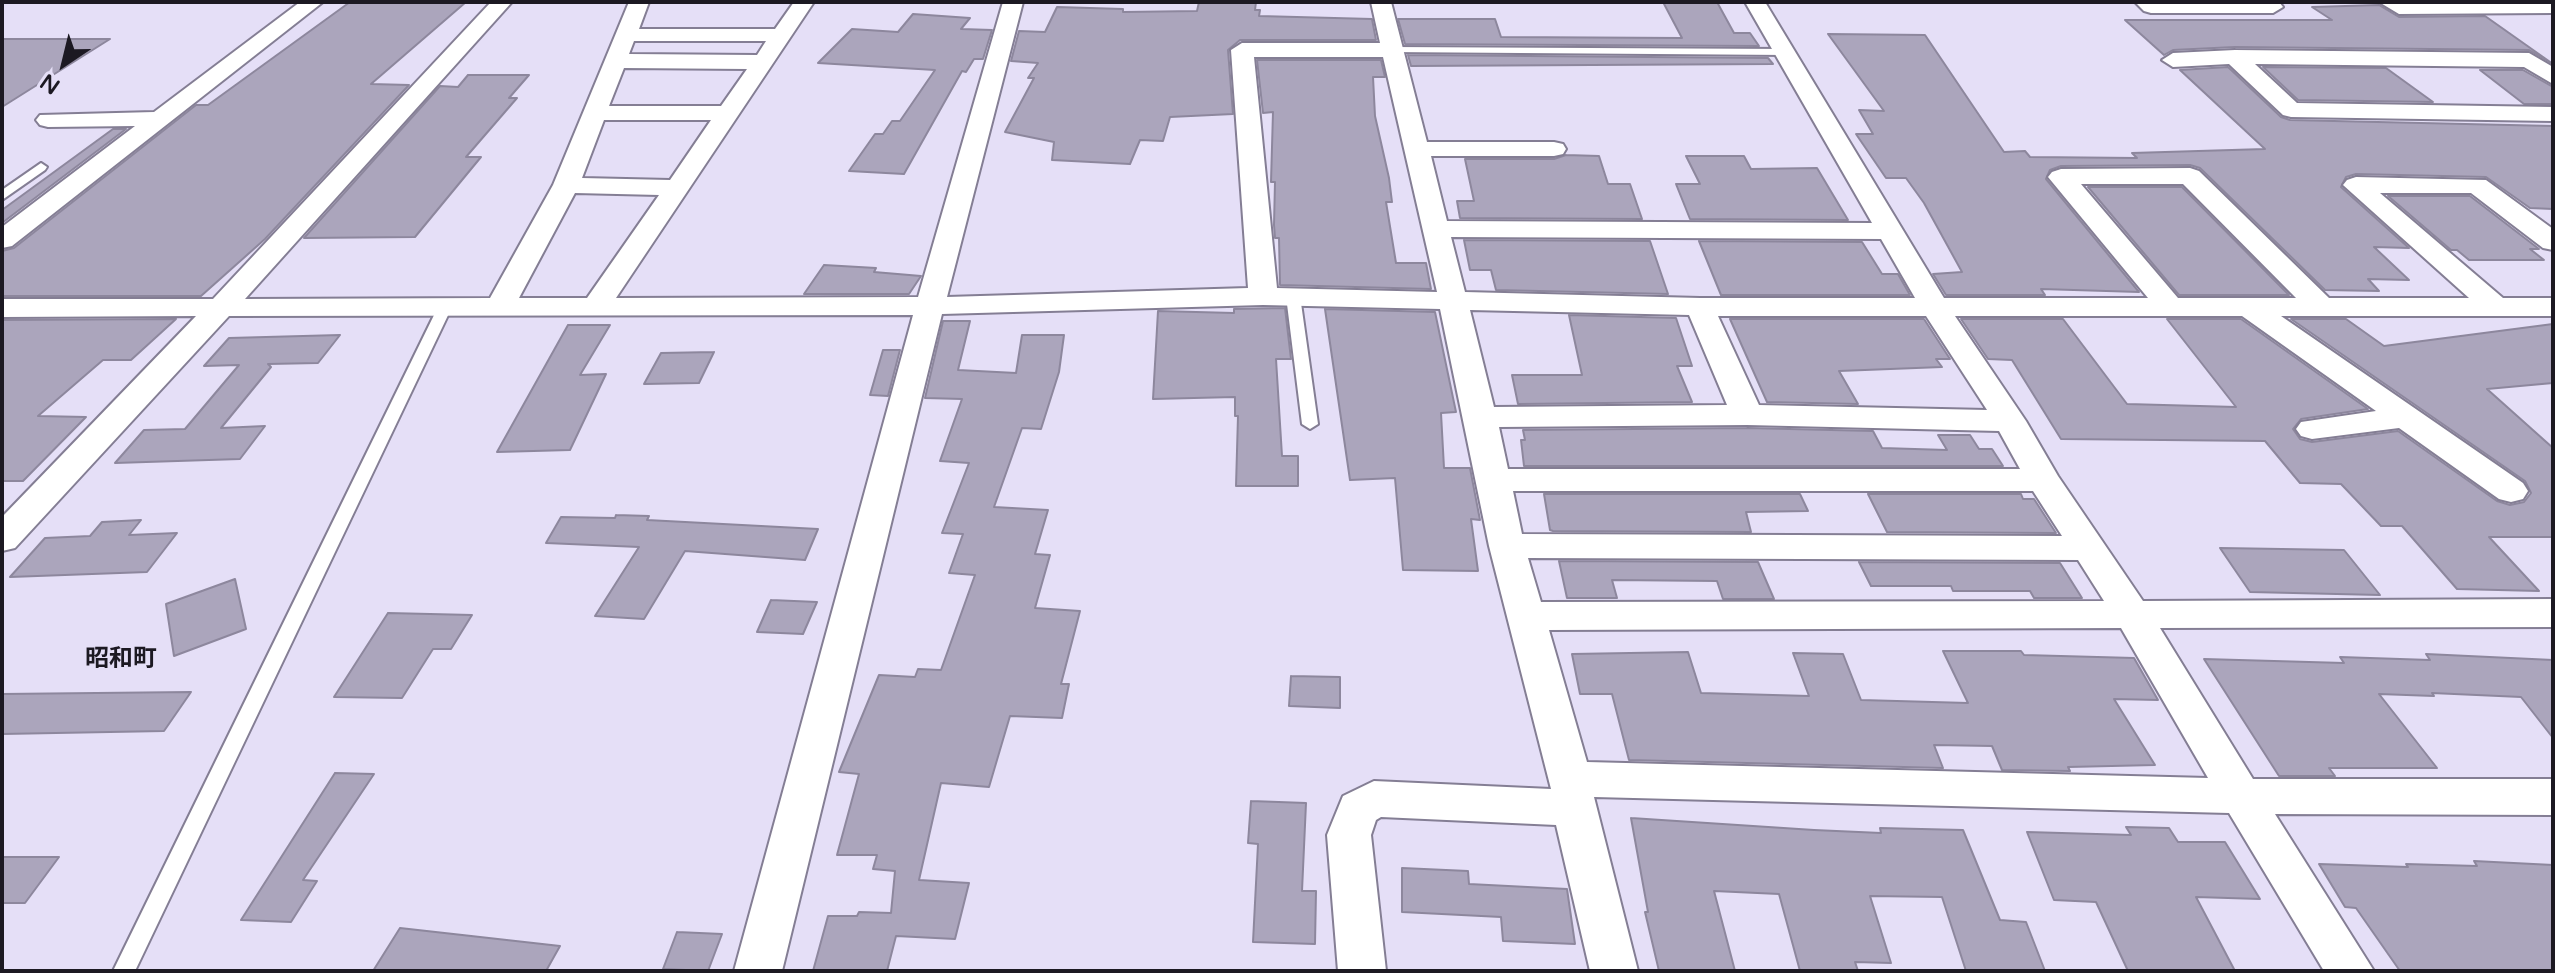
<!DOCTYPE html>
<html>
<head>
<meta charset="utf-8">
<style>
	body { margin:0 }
	#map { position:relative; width:2555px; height:973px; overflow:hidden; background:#e5dff7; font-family:"Varela Round",sans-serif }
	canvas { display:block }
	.frame { position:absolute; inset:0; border:4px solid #1c1922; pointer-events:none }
	.north { position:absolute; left:24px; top:24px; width:80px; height:80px; -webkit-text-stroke:6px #e5dff7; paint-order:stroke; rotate:215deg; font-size:22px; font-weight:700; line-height:32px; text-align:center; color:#1c1922 }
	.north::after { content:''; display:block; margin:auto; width:28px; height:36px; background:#1c1922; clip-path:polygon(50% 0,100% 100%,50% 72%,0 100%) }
</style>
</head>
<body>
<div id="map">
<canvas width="2555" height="973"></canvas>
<div class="frame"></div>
<div class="north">N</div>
</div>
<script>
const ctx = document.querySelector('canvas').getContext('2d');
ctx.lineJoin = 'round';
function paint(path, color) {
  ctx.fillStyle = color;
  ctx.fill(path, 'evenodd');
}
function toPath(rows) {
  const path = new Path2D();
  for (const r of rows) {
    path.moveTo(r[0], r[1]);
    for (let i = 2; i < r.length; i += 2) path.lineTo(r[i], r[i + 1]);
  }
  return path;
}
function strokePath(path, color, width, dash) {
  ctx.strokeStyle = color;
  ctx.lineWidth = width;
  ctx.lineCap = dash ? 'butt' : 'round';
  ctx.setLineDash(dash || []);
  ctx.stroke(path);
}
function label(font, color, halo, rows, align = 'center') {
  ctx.font = font + ' "Varela Round","Noto Sans JP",sans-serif';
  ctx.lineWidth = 6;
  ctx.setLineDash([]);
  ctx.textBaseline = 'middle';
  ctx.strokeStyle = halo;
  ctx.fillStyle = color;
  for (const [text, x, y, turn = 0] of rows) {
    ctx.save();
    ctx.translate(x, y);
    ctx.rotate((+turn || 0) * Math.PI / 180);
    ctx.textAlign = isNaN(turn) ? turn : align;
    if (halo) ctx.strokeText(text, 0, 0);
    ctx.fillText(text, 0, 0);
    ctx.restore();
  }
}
const building = toPath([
	[350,2,466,2,371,84,409,85,265,239,201,296,2,296,2,251,14,248,196,105,208,105,350,2],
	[1199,2,1256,2,1255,10,1260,10,1259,16,1372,19,1376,40,1240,40,1228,50,1233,114,1170,117,1163,141,1140,140,1130,164,1052,160,1054,142,1005,132,1034,78,1028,78,1038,63,1011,61,1019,31,1045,32,1057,7,1123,9,1123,12,1197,11,1199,2],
	[1663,2,1717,2,1734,33,1750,33,1759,46,1405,44,1398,19,1495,19,1501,37,1682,38,1663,2],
	[2379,5,2399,17,2485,16,2553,64,2529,50,2235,47,2173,50,2164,55,2125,20,2332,20,2312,7,2379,5],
	[913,14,970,18,961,29,992,30,983,59,974,59,966,72,962,71,904,174,849,171,875,134,883,134,892,121,900,121,935,70,818,63,852,29,898,32,913,14],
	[1828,34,1925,35,2004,152,2025,151,2030,157,2137,158,2132,153,2265,149,2180,70,2228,67,2281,117,2290,120,2553,126,2553,209,2530,208,2486,177,2356,174,2346,177,2341,187,2409,248,2374,247,2409,280,2368,279,2379,291,2325,290,2200,168,2190,165,2061,166,2050,170,2046,179,2139,292,2041,289,2045,295,1946,295,1933,274,1962,272,1924,203,1906,178,1886,178,1856,134,1873,134,1859,110,1884,111,1828,34],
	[2,39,110,39,2,107,2,39],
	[1408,55,1768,58,1773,64,1411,66,1408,55],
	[1257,60,1381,60,1385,77,1373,77,1375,116,1389,178,1392,202,1386,202,1396,263,1426,263,1431,289,1280,285,1279,238,1275,238,1274,225,1275,182,1271,182,1273,112,1263,113,1257,60],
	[2263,67,2386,68,2433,102,2298,100,2263,67],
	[2480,70,2523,70,2553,87,2553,104,2524,104,2480,70],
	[468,75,529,75,509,98,517,98,466,157,481,157,415,237,304,238,440,86,458,87,468,75],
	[113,129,126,129,2,223,2,210,113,129],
	[1566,155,1599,156,1608,184,1630,184,1642,219,1460,218,1457,201,1474,201,1465,159,1554,159,1566,155],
	[1686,156,1744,156,1751,169,1817,168,1848,220,1690,219,1676,184,1700,184,1686,156],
	[2088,187,2182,187,2289,295,2179,295,2088,187],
	[2388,196,2470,196,2539,249,2530,249,2544,260,2469,260,2457,250,2451,250,2388,196],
	[1464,240,1650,241,1668,294,1496,290,1491,270,1470,270,1464,240],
	[1699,241,1862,242,1882,274,1898,274,1910,295,1721,295,1699,241],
	[824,265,876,268,874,272,921,276,909,294,804,294,824,265],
	[1285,308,1291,359,1276,359,1282,456,1298,456,1298,486,1236,486,1238,416,1235,416,1235,397,1153,399,1158,311,1234,313,1234,309,1285,308],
	[1325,309,1435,312,1456,412,1441,413,1444,468,1470,468,1480,520,1471,519,1478,571,1403,570,1395,478,1350,480,1325,309],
	[1569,315,1676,318,1692,366,1677,366,1692,402,1518,404,1512,375,1582,375,1569,315],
	[176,319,131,360,103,360,38,416,86,417,23,481,2,481,2,320,176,319],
	[1730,319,1924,319,1950,359,1936,359,1942,367,1839,371,1858,404,1767,402,1730,319],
	[1961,319,2063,319,2127,404,2236,407,2167,319,2241,319,2368,409,2301,419,2293,429,2300,439,2312,442,2398,431,2497,501,2510,505,2524,502,2531,493,2525,481,2291,319,2346,319,2384,346,2553,324,2553,383,2487,389,2553,448,2553,537,2489,537,2539,591,2457,589,2402,526,2381,526,2341,484,2300,483,2265,441,2061,439,2012,360,1988,359,1961,319],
	[943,321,970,321,958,370,1016,373,1022,335,1064,335,1059,372,1041,429,1022,428,994,507,1048,510,1035,554,1050,555,1035,608,1080,611,1061,684,1069,684,1062,718,1010,716,989,787,941,783,919,880,969,883,955,939,896,936,887,971,813,971,828,916,857,916,859,912,891,913,895,871,873,869,877,855,837,855,859,774,839,772,879,675,915,677,918,669,941,670,975,575,949,573,963,534,942,533,969,463,940,461,962,399,925,398,943,321],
	[568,325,610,325,580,375,606,374,570,450,497,452,568,325],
	[340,335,318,363,268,364,271,367,221,428,265,426,240,459,115,463,144,430,185,429,239,365,204,366,229,338,340,335],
	[883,350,900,350,888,396,870,395,883,350],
	[714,352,699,383,644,384,661,353,714,352],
	[1747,428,1873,431,1882,448,1947,450,1938,435,1970,435,1979,449,1992,449,2003,466,1524,466,1521,440,1525,440,1523,430,1747,428],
	[1544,494,1800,494,1808,511,1746,512,1751,532,1553,531,1550,530,1544,494],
	[1868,494,2021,494,2023,499,2034,499,2056,533,1887,532,1868,494],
	[616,515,649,516,647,520,818,529,805,560,685,551,644,619,595,616,639,547,546,543,561,517,615,518,616,515],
	[141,520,129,535,177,533,147,572,10,577,45,538,90,536,102,522,141,520],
	[2220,548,2344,550,2380,595,2250,592,2220,548],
	[1559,561,1758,562,1774,599,1723,599,1717,581,1612,580,1617,598,1567,598,1559,561],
	[1859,562,2060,563,2082,598,2034,598,2030,591,1953,591,1951,586,1871,586,1859,562],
	[235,579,246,629,174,656,166,604,235,579],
	[771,600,817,602,803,634,757,632,771,600],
	[388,613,472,615,451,649,433,649,402,698,334,697,388,613],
	[1943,651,2021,651,2024,655,2134,658,2158,700,2114,699,2155,765,2068,767,2070,771,2002,770,1992,746,1934,745,1943,768,1629,760,1612,694,1580,694,1572,654,1688,652,1701,693,1809,696,1793,653,1843,654,1861,700,1968,703,1943,651],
	[2426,654,2553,660,2553,738,2521,697,2432,693,2434,696,2379,694,2437,768,2329,768,2335,776,2279,776,2204,659,2344,663,2340,657,2430,660,2426,654],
	[1291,676,1340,677,1340,708,1289,706,1291,676],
	[191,692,164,731,2,734,2,694,191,692],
	[335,773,374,774,303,880,317,881,291,922,241,920,335,773],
	[1251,801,1306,803,1302,891,1316,891,1315,944,1253,942,1258,844,1248,843,1251,801],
	[1631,818,1814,830,1881,833,1880,828,1963,830,2000,920,2026,922,2045,971,1966,971,1942,897,1870,896,1891,963,1855,962,1858,971,1800,971,1779,894,1714,891,1735,971,1659,971,1645,912,1648,912,1631,818],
	[2126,827,2169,828,2178,842,2225,842,2260,899,2196,897,2235,971,2128,971,2096,902,2054,900,2027,832,2131,835,2126,827],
	[2,857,59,857,25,903,2,903,2,857],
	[2474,861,2553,865,2553,971,2400,971,2356,908,2345,907,2319,864,2408,867,2406,864,2477,866,2474,861],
	[1402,868,1468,871,1469,884,1567,889,1575,944,1503,941,1501,917,1402,912,1402,868],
	[400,928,560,946,546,971,373,971,400,928],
	[677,932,722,934,708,971,663,969,677,932]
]);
const lane = toPath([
	[1392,47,1787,49,1792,52,1787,55,1388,52,1387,50,1392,47],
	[41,163,47,167,45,170,2,200,2,190,41,163],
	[1293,292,1300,296,1318,424,1310,429,1302,424,1286,296,1293,292],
	[444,305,451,309,135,971,113,971,437,309,444,305]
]);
const street = toPath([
	[300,2,323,2,12,246,2,248,2,227,135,126,48,127,40,125,36,120,40,115,154,112,300,2],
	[491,2,512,2,245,299,490,298,553,185,629,2,649,2,639,29,775,29,794,2,814,2,616,298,918,297,1003,2,1023,2,947,297,1248,288,1231,50,1242,43,1380,43,1371,2,1391,2,1427,142,1554,142,1563,144,1566,149,1563,154,1554,156,1431,156,1447,221,1872,223,1745,2,1765,2,1944,298,2148,298,2048,177,2052,172,2061,169,2190,168,2199,171,2329,298,2469,298,2343,185,2347,180,2356,177,2486,180,2553,229,2553,250,2543,248,2471,193,2380,193,2503,298,2553,298,2553,316,2281,316,2523,483,2528,491,2523,499,2511,502,2499,499,2399,428,2312,439,2301,436,2296,429,2301,422,2376,411,2242,316,1955,316,2026,421,2058,476,2143,601,2553,599,2553,627,2160,628,2253,779,2553,779,2553,815,2275,814,2374,971,2324,971,2229,813,1594,797,1638,971,1590,971,1556,825,1381,817,1376,820,1371,835,1386,971,1338,971,1327,835,1343,796,1374,781,1551,789,1489,546,1440,309,1263,305,942,314,782,971,734,971,913,315,229,316,15,548,2,551,2,517,196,316,2,317,2,299,213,299,491,2],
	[634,41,766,41,757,55,629,54,634,41],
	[1254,57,1383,57,1437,292,1277,288,1254,57],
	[624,68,747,69,721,106,609,106,624,68],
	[604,120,711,120,670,180,582,178,604,120],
	[2081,184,2183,184,2296,298,2178,298,2081,184],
	[575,193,659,195,587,298,519,298,575,193],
	[1451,237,1881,239,1915,298,1700,298,1465,292,1451,237],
	[1470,310,1689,315,1727,405,1494,407,1470,310],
	[1718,316,1926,316,1987,410,1759,405,1718,316],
	[1747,425,1999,431,2020,469,1508,469,1499,427,1747,425],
	[1513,491,2033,491,2062,536,1522,534,1513,491],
	[1528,558,2078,560,2104,601,1541,602,1528,558],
	[2121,628,2208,778,1587,762,1549,630,2121,628],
	[2135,2,2279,2,2283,7,2273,13,2151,13,2144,11,2135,2],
	[2379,2,2549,2,2553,3,2553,13,2399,14,2379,2],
	[2235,50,2529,53,2553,67,2553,84,2524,67,2255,64,2297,103,2553,107,2553,121,2291,117,2283,115,2229,64,2173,67,2162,60,2173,53,2235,50]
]);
const quarterNames = [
	["昭和町",121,660]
];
paint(building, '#aba5bc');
strokePath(building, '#8d879d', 2);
strokePath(lane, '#847e94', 4);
strokePath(street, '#847e94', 4);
paint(lane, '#fff');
paint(street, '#fff');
label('bold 24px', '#1c1922', '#e5dff7', quarterNames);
</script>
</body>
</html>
